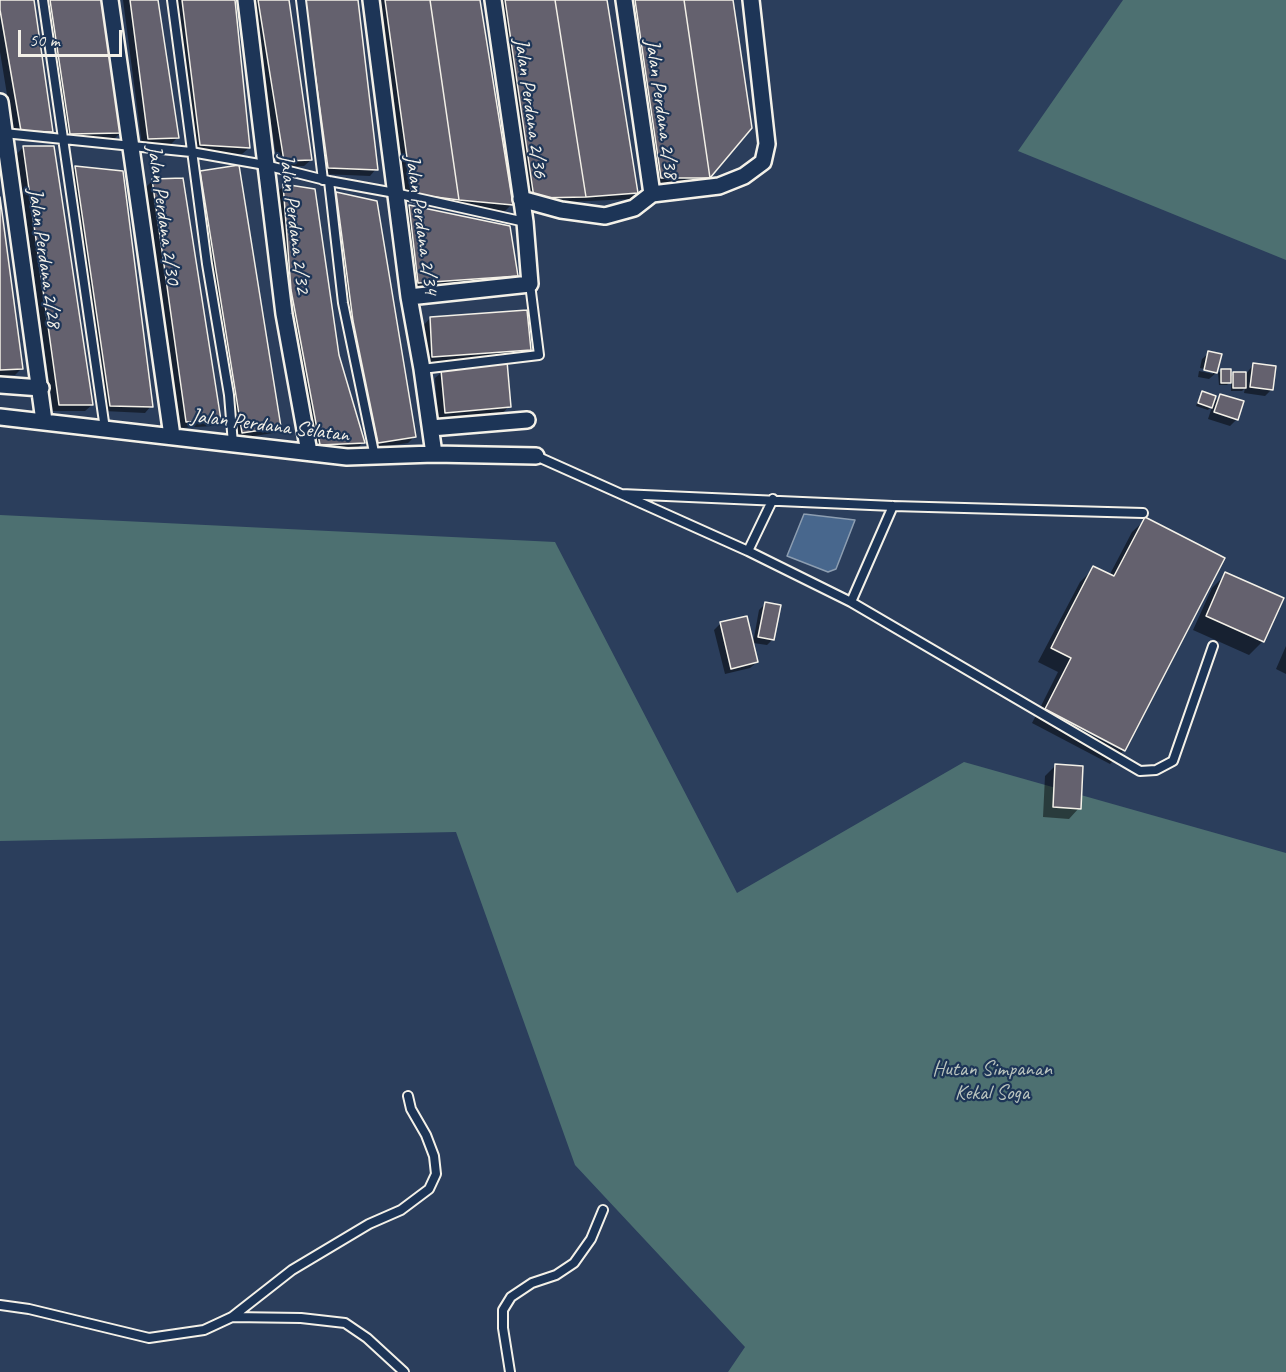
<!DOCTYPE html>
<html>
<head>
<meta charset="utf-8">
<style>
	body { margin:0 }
	#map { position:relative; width:1286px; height:1372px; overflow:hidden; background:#2b3e5c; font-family:Caveat,sans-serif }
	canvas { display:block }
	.scale { position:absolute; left:18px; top:30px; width:104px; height:27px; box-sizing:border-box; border:3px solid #f4f1e8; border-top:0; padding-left:8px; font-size:18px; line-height:21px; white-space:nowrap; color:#f4f1e8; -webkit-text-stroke:4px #1d3557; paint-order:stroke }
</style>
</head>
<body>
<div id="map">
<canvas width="1286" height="1372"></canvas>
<div class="scale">50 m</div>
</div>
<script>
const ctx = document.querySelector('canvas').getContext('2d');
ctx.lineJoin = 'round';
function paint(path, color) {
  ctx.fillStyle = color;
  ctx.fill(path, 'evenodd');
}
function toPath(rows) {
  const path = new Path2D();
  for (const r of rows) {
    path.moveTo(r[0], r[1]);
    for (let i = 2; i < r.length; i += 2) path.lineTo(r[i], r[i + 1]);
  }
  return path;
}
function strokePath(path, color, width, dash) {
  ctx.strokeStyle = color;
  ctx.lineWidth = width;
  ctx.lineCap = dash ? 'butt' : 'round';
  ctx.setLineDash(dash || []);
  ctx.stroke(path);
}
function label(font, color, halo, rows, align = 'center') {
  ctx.font = font + ' Caveat,sans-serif';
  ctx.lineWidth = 4.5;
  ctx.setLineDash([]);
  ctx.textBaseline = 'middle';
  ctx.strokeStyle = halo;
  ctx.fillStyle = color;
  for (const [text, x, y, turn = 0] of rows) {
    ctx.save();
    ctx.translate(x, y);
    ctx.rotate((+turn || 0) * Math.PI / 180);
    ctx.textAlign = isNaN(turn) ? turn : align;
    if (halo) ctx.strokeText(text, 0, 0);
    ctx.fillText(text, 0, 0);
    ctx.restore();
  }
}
const green = toPath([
	[1123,0,1286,0,1286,260,1018,151],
	[0,515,555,542,737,893,964,762,1286,853,1286,1372,728,1372,745,1347,575,1165,456,832,0,841]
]);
const water = toPath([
	[804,514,855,520,836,569,828,572,787,556,804,514]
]);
const shadow = toPath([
	[0,0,32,0,52,132,45,138,14,137,0,52],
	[43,0,101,0,120,133,114,139,63,140],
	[123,0,157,0,177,138,171,144,142,145],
	[175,0,234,0,249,148,242,154,194,151],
	[251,0,288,0,311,160,304,166,278,167],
	[298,0,356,0,376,169,370,176,322,174],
	[378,0,479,0,511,205,505,211,406,200],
	[498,0,606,0,636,192,630,199,528,204],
	[628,0,731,0,708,177,702,184,654,184],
	[23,147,92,405,85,411,53,411,17,154],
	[76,167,151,406,145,413,104,411,69,174],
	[201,173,279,427,273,433,236,439,194,179],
	[153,180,220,420,213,426,180,428,146,187],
	[284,186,363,442,357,449,314,451,285,297,277,192],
	[337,194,415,436,408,443,372,448,347,328,330,200],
	[409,206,517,276,510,282,412,289,403,213],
	[0,208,21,369,15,375,0,376],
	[430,318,530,350,523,356,426,363,424,325],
	[1209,353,1216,373,1209,379,1198,377,1199,371,1213,374,1213,371,1200,368,1202,359],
	[1253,365,1272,389,1265,396,1244,393,1245,388,1242,391,1231,391,1231,381,1227,385,1219,385,1218,373,1221,371,1229,378,1234,374,1246,374],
	[442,372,509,406,503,413,438,418,435,378],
	[1202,392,1211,405,1221,395,1237,419,1230,426,1208,419,1213,404,1208,410,1196,406],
	[1146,519,1124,750,1110,764,1032,723,1040,708,1121,750,1121,747,1041,706,1058,672,1038,662,1080,582,1094,568,1109,576,1132,532],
	[1226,574,1263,641,1249,655,1193,630,1212,588],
	[765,604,773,639,767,645,753,643,759,610],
	[720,624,757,662,750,668,725,674,714,630],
	[1286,646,1286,674,1276,669],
	[1055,766,1079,808,1069,819,1043,817,1045,776]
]);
const building = toPath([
	[0,0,34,0,53,132,21,131,0,10,0,0],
	[50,0,102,0,122,133,70,134,50,0],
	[130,0,158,0,179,138,148,139,130,0],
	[182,0,235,0,250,148,200,145,182,0],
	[258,0,289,0,312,160,284,161,258,0],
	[305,0,358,0,378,170,328,168,305,0],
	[385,0,430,0,459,200,412,194,385,0],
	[430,0,480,0,513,205,459,200,430,0],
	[505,0,555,0,586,197,534,198,505,0],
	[555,0,607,0,638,193,586,197,555,0],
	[635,0,684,0,710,178,661,178,635,0],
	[684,0,733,0,752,128,710,178,684,0],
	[23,146,54,146,93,405,59,405,23,146],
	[239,165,281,427,242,433,200,171,239,165],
	[75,166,123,171,153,407,110,406,75,166],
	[183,178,221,420,186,422,152,179,183,178],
	[283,184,315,189,339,355,365,443,320,445,291,290,283,184],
	[336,192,377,201,416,437,378,443,353,321,336,192],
	[0,197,23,369,0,370,0,197],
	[409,205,510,226,518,276,418,283,409,205],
	[527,310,531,350,432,357,430,317,527,310],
	[1208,351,1222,354,1217,373,1204,370,1208,351],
	[507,361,511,407,445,413,441,370,507,361],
	[1253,363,1276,366,1273,390,1250,387,1253,363],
	[1221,369,1231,369,1231,383,1221,383,1221,369],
	[1233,372,1246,372,1246,388,1233,388,1233,372],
	[1202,391,1216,396,1212,408,1198,403,1202,391],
	[1220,394,1244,401,1238,420,1214,412,1220,394],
	[1145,517,1225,558,1125,751,1045,709,1071,658,1051,648,1064,622,1093,566,1114,576,1145,517],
	[1225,572,1284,598,1264,642,1206,616,1225,572],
	[765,602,781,605,774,640,758,637,765,602],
	[747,616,758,662,731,669,720,622,747,616],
	[1055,764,1083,766,1081,809,1053,807,1055,764]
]);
const service = toPath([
	[43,0,105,429],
	[172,0,207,264,229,395,233,444],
	[301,0,323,180],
	[4,133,191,152,265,165,329,181,395,193,525,222],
	[329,181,343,303,375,457],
	[422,369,539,355,530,284],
	[536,456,621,494,893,506,1143,513],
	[621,494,748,551,851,602,1140,771,1156,770,1173,761,1213,646],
	[748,551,773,499],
	[851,602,893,506],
	[0,1305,29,1309,149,1338,204,1330,232,1317,292,1270,369,1224,401,1210,429,1189,436,1174,434,1156,426,1135,411,1109,408,1096],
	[232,1317,301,1318,345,1323,367,1338,404,1372],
	[510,1372,503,1328,503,1310,511,1297,532,1283,556,1275,574,1263,591,1239,603,1210]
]);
const minor = toPath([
	[110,0,172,436],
	[246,0,284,314,309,452],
	[371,0,409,297,422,369,434,454],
	[624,0,652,194],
	[0,102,44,421],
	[521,199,561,210,605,216,634,208,652,194,719,186,744,176,763,162,767,144,751,0],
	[409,297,530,284,525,222,493,0],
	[0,385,41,388],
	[0,417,347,457,434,454,536,456],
	[431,428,527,420]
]);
const streetNames = [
	["Jalan Perdana 2/36",530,108,82],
	["Jalan Perdana 2/38",661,109,82],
	["Jalan Perdana 2/30",163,215,82],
	["Jalan Perdana 2/32",294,224,83],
	["Jalan Perdana 2/34",421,225,82],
	["Jalan Perdana 2/28",44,258,82],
	["Jalan Perdana Selatan",270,426,7]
];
const parkNames = [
	["Hutan Simpanan",992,1069],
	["Kekal Soga",992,1093]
];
paint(green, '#4d7071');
paint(water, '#48678d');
strokePath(water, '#8d9eb1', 1.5);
paint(shadow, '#0007');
paint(building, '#64616e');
strokePath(building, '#f4f1e8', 1.5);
strokePath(service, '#f4f1e8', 12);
strokePath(minor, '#f4f1e8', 20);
strokePath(service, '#1d3557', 8);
strokePath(minor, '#1d3557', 15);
label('21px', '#f4f1e8', '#1d3557', streetNames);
label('21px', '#bac4be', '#1d3557', parkNames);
</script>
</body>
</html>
